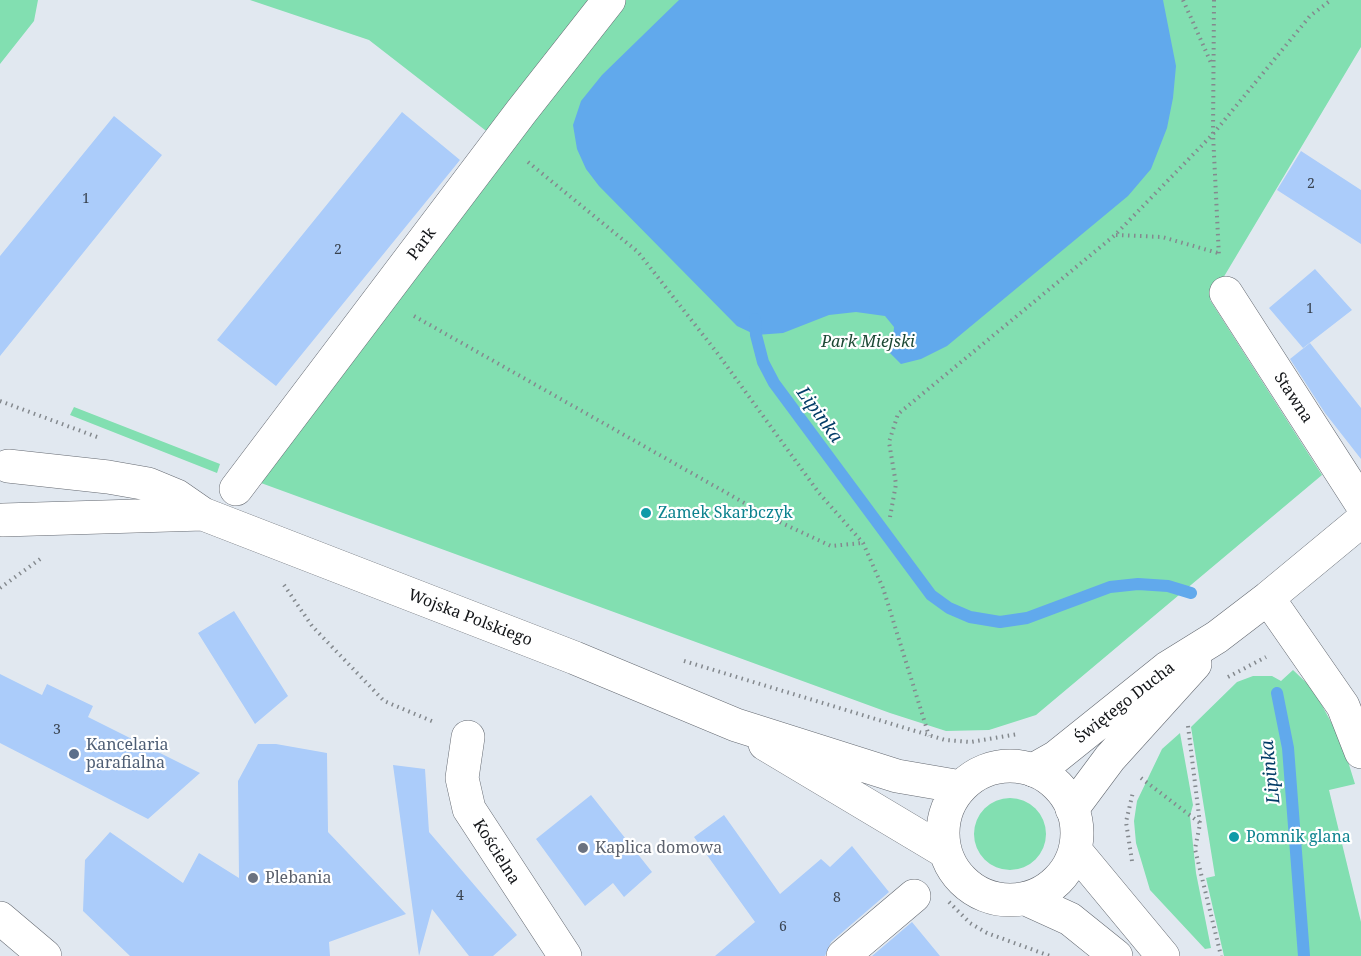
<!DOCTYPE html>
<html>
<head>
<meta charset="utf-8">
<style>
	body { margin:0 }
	canvas { display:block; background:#e1e8f0 }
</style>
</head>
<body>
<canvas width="1361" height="956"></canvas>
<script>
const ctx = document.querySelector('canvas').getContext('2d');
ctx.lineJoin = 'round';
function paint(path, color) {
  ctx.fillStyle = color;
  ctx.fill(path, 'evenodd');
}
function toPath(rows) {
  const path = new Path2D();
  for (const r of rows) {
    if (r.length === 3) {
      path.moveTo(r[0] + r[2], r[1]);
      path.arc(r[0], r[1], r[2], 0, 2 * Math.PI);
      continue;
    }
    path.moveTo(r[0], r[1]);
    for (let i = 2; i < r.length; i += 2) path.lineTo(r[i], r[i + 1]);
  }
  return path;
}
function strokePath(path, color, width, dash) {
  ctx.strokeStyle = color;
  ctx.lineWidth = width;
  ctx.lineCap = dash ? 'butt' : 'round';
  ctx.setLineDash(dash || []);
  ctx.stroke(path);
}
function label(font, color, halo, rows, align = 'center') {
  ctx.font = font + ' "Noto Serif",serif';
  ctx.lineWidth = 4.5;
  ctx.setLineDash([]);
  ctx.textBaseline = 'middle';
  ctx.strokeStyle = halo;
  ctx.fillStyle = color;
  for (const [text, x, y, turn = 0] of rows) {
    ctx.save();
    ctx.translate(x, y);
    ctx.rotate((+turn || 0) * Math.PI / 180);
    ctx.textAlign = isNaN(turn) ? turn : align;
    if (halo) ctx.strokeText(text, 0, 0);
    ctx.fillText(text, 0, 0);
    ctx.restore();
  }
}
const green = toPath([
	[0,0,38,0,34,21,0,64],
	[250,0,1361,0,1361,47,1210,300,1322,475,1036,715,989,730,946,731,890,713,261,483,512,151,369,40],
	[74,407,220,464,217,473,70,415],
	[1293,670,1313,689,1342,742,1355,784,1329,790,1361,922,1361,956,1224,956,1206,878,1215,876,1191,727,1237,682,1253,676,1272,676,1281,681],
	[1180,733,1193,805,1190,816,1196,873,1211,948,1205,949,1150,890,1136,843,1134,821,1137,801,1162,749],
	[1010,834,36]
]);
const water = toPath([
	[679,0,1163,0,1176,66,1173,98,1167,128,1151,169,1128,196,947,346,921,359,901,364,887,350,893,340,894,327,885,316,856,312,829,315,783,333,756,335,737,326,599,186,586,169,577,149,573,125,581,101,602,75]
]);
const stream = toPath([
	[755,319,756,335,763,362,774,383,931,595,949,608,970,617,1000,622,1027,618,1110,587,1138,584,1168,586,1191,593],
	[1277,693,1288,748,1304,956]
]);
const building = toPath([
	[402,112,460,160,276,386,217,340],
	[114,116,162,155,0,356,0,256],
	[1301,151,1361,190,1361,244,1277,190],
	[1315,269,1352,310,1303,348,1269,308],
	[1310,343,1361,408,1361,459,1325,413,1290,359],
	[234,611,288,696,255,724,198,633],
	[0,674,42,695,47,684,93,706,88,717,200,773,148,819,0,743],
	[258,744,276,744,327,753,328,832,406,914,329,942,330,956,130,956,83,911,85,860,110,832,183,883,199,853,239,878,238,781],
	[393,765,425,769,429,832,517,935,493,956,469,956,432,909,419,956],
	[591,795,652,872,624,897,613,883,585,906,536,839],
	[724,815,780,894,821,859,830,867,852,846,889,892,831,942,825,956,715,956,755,922,694,837],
	[912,922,940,956,872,956]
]);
const path = toPath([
	[1183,0,1212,65],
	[1214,0,1213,134,1219,257],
	[528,162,638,252,718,354,819,493,863,543,883,588,929,736],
	[1116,235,1162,237,1218,253],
	[414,316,771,518,831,546,862,543],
	[0,401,97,437],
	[890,517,896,484,889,442,898,414,1115,235,1213,134,1310,16,1331,0],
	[284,585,312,626,384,701,434,722],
	[0,588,43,557],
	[684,661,945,740,971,742,1018,734],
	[1228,677,1266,657],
	[1188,726,1200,824,1195,849,1221,956],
	[1141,778,1200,823],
	[1132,861,1126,822,1133,792],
	[949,902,970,923,987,933,1050,956]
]);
const minor = toPath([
	[1226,293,1361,503],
	[236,489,521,112,609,0],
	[1268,598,1343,706,1361,752],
	[468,737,462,778,469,809,565,956],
	[1033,770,1056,757,1167,668,1217,637,1268,598,1361,521],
	[1072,809,1110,758,1195,664],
	[0,918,45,956],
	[843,956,914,896]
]);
const major = toPath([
	[8,466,108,477,148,484,177,496,203,514,575,658,736,725,897,776,961,787],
	[3,520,203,514],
	[765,744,944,851],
	[1010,833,67],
	[1075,850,1163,956],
	[1026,899,1070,919,1116,956]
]);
const markers = [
	[646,513,6,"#0f9aa8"],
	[74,754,6,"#5c6f8a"],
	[1234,837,6,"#0f9aa8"],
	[583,848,6,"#6b7280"],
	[253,878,6,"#6b7280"]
];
const numberNames = [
	["2",1311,184],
	["1",86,199],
	["2",338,250],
	["1",1310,309],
	["3",57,730],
	["4",460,896],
	["8",837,898],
	["6",783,927]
];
const streetNames = [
	["Park",422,244,-53],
	["Stawna",1293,398,57],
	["Wojska Polskiego",470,618,21],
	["Świętego Ducha",1125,703,-38],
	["Kościelna",496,852,58]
];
const parkNames = [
	["Park Miejski",868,342]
];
const cultureNames = [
	["Zamek Skarbczyk",658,513],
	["Pomnik glana",1246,837]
];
const serviceNames = [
	["Kancelaria",86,745],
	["parafialna",86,763]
];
const worshipNames = [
	["Kaplica domowa",595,848],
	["Plebania",265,878]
];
const waterNames = [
	["Lipinka",819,415,54],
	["Lipinka",1271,772,-96]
];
paint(green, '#82dfb1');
paint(water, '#61a9ec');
strokePath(stream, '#61a9ec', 12);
paint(building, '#abccfa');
strokePath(minor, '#646971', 34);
strokePath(major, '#646971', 34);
strokePath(path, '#84898e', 4, [1.5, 4.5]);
strokePath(minor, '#fff', 33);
strokePath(major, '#fff', 33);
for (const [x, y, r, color] of markers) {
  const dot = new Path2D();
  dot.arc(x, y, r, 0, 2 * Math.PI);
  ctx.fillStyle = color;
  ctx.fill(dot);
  strokePath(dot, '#fff', 2);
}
label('14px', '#394350', null, numberNames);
label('16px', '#131518', '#fff', streetNames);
label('italic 16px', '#1c4834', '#fff', parkNames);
label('16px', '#0d838f', '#fff', cultureNames, 'left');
label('16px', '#4e5e75', '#fff', serviceNames, 'left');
label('16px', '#5b616d', '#fff', worshipNames, 'left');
label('italic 18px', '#033c67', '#fff', waterNames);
</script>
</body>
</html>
